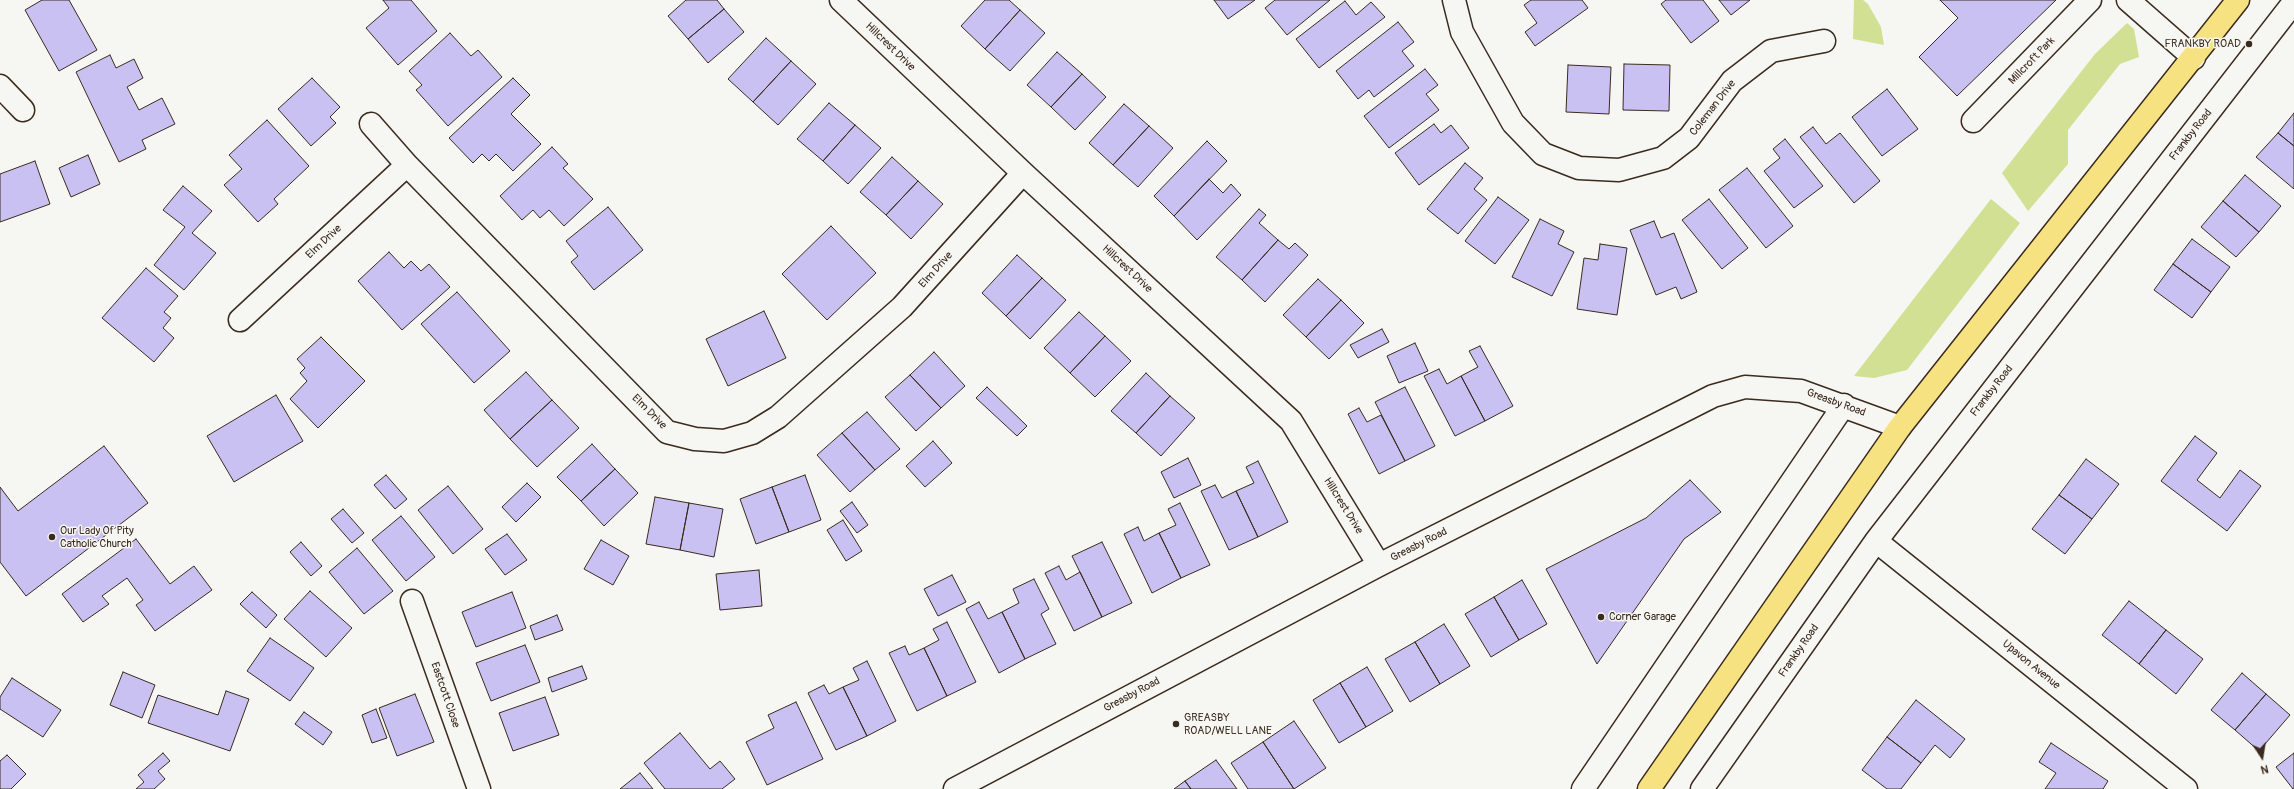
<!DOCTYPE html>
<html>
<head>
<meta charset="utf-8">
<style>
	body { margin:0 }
	#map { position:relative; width:2294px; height:789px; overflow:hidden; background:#f6f6f2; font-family:Pangolin,sans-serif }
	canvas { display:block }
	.north { position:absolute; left:2242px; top:737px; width:40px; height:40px; -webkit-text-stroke:3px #f6f6f2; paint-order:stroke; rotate:168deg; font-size:11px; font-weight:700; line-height:16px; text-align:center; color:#3b2a1e }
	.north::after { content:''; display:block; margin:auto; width:14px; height:18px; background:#3b2a1e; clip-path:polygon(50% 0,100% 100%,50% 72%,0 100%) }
</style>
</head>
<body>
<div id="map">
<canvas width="2294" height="789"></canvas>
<div class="north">N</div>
</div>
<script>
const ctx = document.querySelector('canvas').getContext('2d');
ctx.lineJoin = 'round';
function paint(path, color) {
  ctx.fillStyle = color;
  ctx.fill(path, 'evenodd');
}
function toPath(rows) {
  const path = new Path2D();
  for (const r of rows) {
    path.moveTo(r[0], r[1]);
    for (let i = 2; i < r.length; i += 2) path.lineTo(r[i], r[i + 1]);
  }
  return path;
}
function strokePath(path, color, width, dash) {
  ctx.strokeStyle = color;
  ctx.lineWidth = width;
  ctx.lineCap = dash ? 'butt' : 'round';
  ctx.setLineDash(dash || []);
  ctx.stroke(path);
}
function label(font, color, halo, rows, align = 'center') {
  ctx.font = font + ' Pangolin,sans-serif';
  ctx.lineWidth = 3;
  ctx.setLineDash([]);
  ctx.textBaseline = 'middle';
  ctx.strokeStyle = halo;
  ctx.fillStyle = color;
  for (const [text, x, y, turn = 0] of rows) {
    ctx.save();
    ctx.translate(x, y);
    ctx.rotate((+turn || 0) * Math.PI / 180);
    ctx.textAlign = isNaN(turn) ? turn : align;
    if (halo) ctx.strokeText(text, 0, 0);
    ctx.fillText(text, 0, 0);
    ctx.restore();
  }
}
const green = toPath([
	[1854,0,1863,0,1868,4,1881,27,1884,45,1853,39],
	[2127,23,2134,29,2139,57,2120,64,2068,130,2068,164,2028,211,2002,173,2095,54],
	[1991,199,2020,223,1907,370,1874,378,1854,376]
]);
const building = toPath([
	[42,0,69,0,97,50,59,71,25,10,42,0],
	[383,0,411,0,437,31,398,65,366,28,389,8,383,0],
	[686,0,717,0,724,9,688,39,668,16,686,0],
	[985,0,1009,0,1020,10,985,49,961,26,985,0],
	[1214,0,1255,0,1228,19,1214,0],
	[1275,0,1330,0,1287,35,1265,8,1275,0],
	[1531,0,1582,0,1588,8,1535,46,1525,32,1537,23,1524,5,1531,0],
	[1666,0,1703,0,1719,21,1691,43,1661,4,1666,0],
	[1719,0,1750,0,1731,15,1719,0],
	[1940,0,2056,0,1957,96,1919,57,1958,18,1940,0],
	[1345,1,1356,15,1371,2,1385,17,1319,68,1296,39,1345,1],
	[724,9,744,32,708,63,688,39,724,9],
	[1020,10,1045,33,1010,71,985,49,1020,10],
	[1398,22,1414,42,1402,51,1414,66,1374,97,1369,90,1358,99,1336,71,1398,22],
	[450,33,471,56,478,50,502,77,448,126,416,90,422,85,409,71,450,33],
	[766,38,791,61,753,102,728,79,766,38],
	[1057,52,1082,74,1051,107,1027,85,1057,52],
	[110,55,116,68,134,59,143,78,127,87,139,110,162,98,175,124,142,140,146,149,119,162,76,72,110,55],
	[791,61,816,84,778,125,753,102,791,61],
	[1624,64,1670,65,1669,111,1623,110,1624,64],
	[1568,65,1611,67,1609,114,1566,112,1568,65],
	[1425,69,1438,85,1426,94,1439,110,1389,148,1364,116,1425,69],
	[1082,74,1106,97,1075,130,1051,107,1082,74],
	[312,78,340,107,330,117,336,123,311,146,278,109,312,78],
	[513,78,530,95,511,114,541,144,513,171,496,154,489,161,482,154,473,163,449,138,513,78],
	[1887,89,1918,129,1882,156,1852,117,1887,89],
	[829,103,855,125,823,161,797,139,829,103],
	[1124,104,1149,126,1113,165,1089,143,1124,104],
	[2294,113,2294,146,2278,133,2294,113],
	[267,120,309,166,274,199,278,204,258,222,224,185,242,169,229,155,267,120],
	[1434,124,1441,133,1451,125,1469,148,1419,185,1395,153,1434,124],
	[855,125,881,148,848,184,823,161,855,125],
	[1149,126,1173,148,1138,187,1113,165,1149,126],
	[1813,127,1826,144,1840,133,1880,181,1854,203,1800,137,1813,127],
	[2278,133,2294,146,2294,189,2256,157,2278,133],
	[1785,139,1823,186,1794,208,1764,171,1780,158,1773,149,1785,139],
	[1207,141,1227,161,1174,216,1154,196,1207,141],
	[552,147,568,164,563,168,593,199,564,226,549,210,540,218,533,210,522,220,500,196,552,147],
	[88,155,100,184,71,197,59,168,88,155],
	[892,157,918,181,886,215,860,192,892,157],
	[35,161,50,204,0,222,0,174,35,161],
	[1465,163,1483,178,1474,189,1487,200,1458,234,1427,209,1465,163],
	[1747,168,1793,226,1766,248,1719,190,1747,168],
	[2245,175,2281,206,2259,232,2223,201,2245,175],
	[1209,179,1223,193,1231,184,1241,195,1197,240,1174,216,1209,179],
	[918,181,943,204,911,239,886,215,918,181],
	[183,186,212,211,192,233,216,253,184,290,154,265,185,227,163,210,183,186],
	[1498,197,1529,220,1495,264,1465,241,1498,197],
	[1709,199,1748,248,1722,269,1682,220,1709,199],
	[2223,201,2259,232,2236,257,2201,227,2223,201],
	[608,207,643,250,594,290,571,262,578,256,566,241,608,207],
	[1259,209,1266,215,1259,223,1278,240,1242,280,1216,257,1259,209],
	[1540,219,1564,231,1558,244,1574,252,1552,296,1512,277,1540,219],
	[1654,221,1661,238,1674,233,1697,292,1681,299,1676,287,1656,295,1630,230,1654,221],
	[831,226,876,273,827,320,782,274,831,226],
	[2192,239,2230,267,2211,292,2173,264,2192,239],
	[1278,240,1289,249,1295,243,1308,255,1265,302,1242,280,1278,240],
	[1600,244,1627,248,1617,315,1577,309,1584,258,1598,260,1600,244],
	[389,252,404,268,411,261,421,271,429,264,450,287,402,330,358,281,389,252],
	[1017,255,1042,278,1006,316,982,293,1017,255],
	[2173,264,2211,292,2192,318,2154,290,2173,264],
	[146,268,178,296,164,312,171,318,163,328,174,338,154,362,102,318,146,268],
	[1042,278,1066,300,1030,339,1006,316,1042,278],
	[1318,279,1341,300,1306,337,1283,315,1318,279],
	[457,292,510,351,474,383,421,324,457,292],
	[1341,300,1364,323,1329,359,1306,337,1341,300],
	[764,311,786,358,728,386,706,339,764,311],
	[1079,312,1105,336,1070,373,1044,348,1079,312],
	[1382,329,1389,342,1358,358,1350,345,1382,329],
	[1105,336,1131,361,1095,397,1070,373,1105,336],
	[321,337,365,381,318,428,290,399,307,381,300,373,305,368,297,359,321,337],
	[1415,343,1428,371,1399,383,1387,356,1415,343],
	[1480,346,1513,406,1485,421,1461,376,1478,367,1469,351,1480,346],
	[934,352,965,386,941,408,910,375,934,352],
	[1439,369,1447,384,1461,376,1485,421,1455,436,1424,376,1439,369],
	[526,372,552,400,510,439,484,410,526,372],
	[1146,373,1170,396,1136,433,1111,411,1146,373],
	[910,375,941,408,916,431,885,397,910,375],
	[987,387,1027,426,1017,436,976,398,987,387],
	[1405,387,1435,446,1405,461,1375,402,1405,387],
	[276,395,303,441,234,482,207,436,276,395],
	[1170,396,1195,418,1161,456,1136,433,1170,396],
	[552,400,579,428,537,467,510,439,552,400],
	[1359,408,1367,422,1381,415,1405,461,1379,474,1348,414,1359,408],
	[867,412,900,449,875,470,842,433,867,412],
	[842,433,875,470,850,492,817,455,842,433],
	[2195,436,2217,453,2197,480,2220,498,2240,470,2261,486,2227,531,2161,481,2195,436],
	[933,441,952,463,925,487,906,466,933,441],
	[592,444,615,469,581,501,557,477,592,444],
	[104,446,148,503,26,596,0,562,0,487,18,511,104,446],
	[1188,458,1201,485,1174,498,1161,472,1188,458],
	[2086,459,2119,484,2092,519,2059,495,2086,459],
	[1258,461,1288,522,1258,537,1236,491,1254,483,1246,467,1258,461],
	[615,469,638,493,604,526,581,501,615,469],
	[386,475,407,499,395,509,374,485,386,475],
	[805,475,821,520,789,532,772,487,805,475],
	[1690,480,1721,512,1684,539,1597,664,1546,569,1646,518,1690,480],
	[527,483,541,497,516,522,502,507,527,483],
	[1215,485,1222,498,1236,491,1258,537,1229,550,1201,491,1215,485],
	[448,486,483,529,453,554,418,510,448,486],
	[772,487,789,532,756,544,740,499,772,487],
	[2059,495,2092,519,2065,554,2032,529,2059,495],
	[655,497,689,503,680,550,646,544,655,497],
	[852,502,868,525,857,533,840,511,852,502],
	[689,503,723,509,714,557,680,550,689,503],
	[1180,503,1210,565,1181,578,1159,533,1176,525,1168,509,1180,503],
	[343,509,364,533,352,543,331,519,343,509],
	[401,516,435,557,406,581,372,540,401,516],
	[843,520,862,551,846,561,827,530,843,520],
	[1138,527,1144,541,1159,533,1181,578,1152,593,1124,534,1138,527],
	[507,534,527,560,505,575,485,549,507,534],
	[136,539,170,584,194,566,212,590,155,631,136,605,143,600,127,578,102,596,109,604,83,622,62,594,136,539],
	[601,540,629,556,613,585,584,569,601,540],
	[301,542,322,566,311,576,290,552,301,542],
	[1102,542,1132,603,1102,617,1072,556,1102,542],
	[357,548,393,591,364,614,329,572,357,548],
	[1059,566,1066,580,1080,572,1102,617,1074,631,1045,573,1059,566],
	[759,570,762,606,720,610,716,574,759,570],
	[952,575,966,602,938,616,924,589,952,575],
	[1034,579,1049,609,1041,614,1056,644,1025,659,1002,612,1019,603,1013,589,1034,579],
	[1522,580,1547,624,1519,640,1494,597,1522,580],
	[310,591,352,628,326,657,284,619,310,591],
	[252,592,277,615,266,628,240,604,252,592],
	[512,592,526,628,476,647,462,612,512,592],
	[1494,597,1519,640,1491,657,1465,614,1494,597],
	[2129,601,2166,630,2139,664,2102,635,2129,601],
	[979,602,988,619,1002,612,1025,659,999,673,966,609,979,602],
	[557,615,563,630,535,640,530,626,557,615],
	[947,622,976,682,947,696,924,648,939,640,933,629,947,622],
	[1444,624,1470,666,1440,684,1415,642,1444,624],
	[2166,630,2203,659,2176,694,2139,664,2166,630],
	[270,638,314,668,290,701,247,671,270,638],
	[1415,642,1440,684,1410,702,1385,659,1415,642],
	[525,645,540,682,491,701,476,663,525,645],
	[905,646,909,655,924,648,947,696,917,711,889,653,905,646],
	[867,661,896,721,867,736,843,687,859,680,853,668,867,661],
	[582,666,587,679,552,692,548,678,582,666],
	[1367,667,1393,711,1366,727,1340,683,1367,667],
	[123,672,155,685,142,718,110,705,123,672],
	[2242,673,2266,694,2235,730,2211,710,2242,673],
	[12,678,61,710,43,737,0,709,0,697,12,678],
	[1340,683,1366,727,1339,743,1313,700,1340,683],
	[824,685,829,694,843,687,867,736,836,750,808,693,824,685],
	[226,691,249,699,230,751,148,723,158,695,218,715,226,691],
	[415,694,434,742,397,756,379,708,415,694],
	[2266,694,2290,715,2259,751,2235,730,2266,694],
	[545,697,559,735,513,751,499,713,545,697],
	[1916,700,1965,739,1950,758,1935,745,1921,763,1887,737,1916,700],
	[796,702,823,759,767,785,746,742,774,728,768,715,796,702],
	[376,709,387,738,372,743,362,715,376,709],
	[304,712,332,732,323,745,295,724,304,712],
	[1294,721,1326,768,1294,789,1263,742,1294,721],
	[680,733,710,769,720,761,735,779,722,789,665,789,644,763,680,733],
	[1887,737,1921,763,1901,789,1887,789,1862,770,1887,737],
	[1263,742,1294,789,1248,789,1231,763,1263,742],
	[2051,743,2108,781,2103,789,2045,789,2056,773,2039,762,2051,743],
	[163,753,170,761,158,771,165,779,154,789,136,789,144,782,138,775,163,753],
	[2294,753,2294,789,2293,789,2276,767,2294,753],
	[7,755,26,774,11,789,0,789,0,761,7,755],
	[1216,760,1237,789,1191,789,1185,781,1216,760],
	[640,773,653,789,620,789,640,773],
	[1185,781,1191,789,1174,789,1185,781]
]);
const minor = toPath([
	[841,0,1023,173,1291,421,1379,565],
	[1454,0,1462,32,1513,123,1543,154,1579,168,1619,170,1663,158,1689,138,1732,81,1771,51,1824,41],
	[2128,0,2194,58],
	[0,86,23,110],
	[1973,121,2090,0],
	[371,124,407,165],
	[240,320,407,165,667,432,695,439,724,441,752,433,778,417,902,307,1023,173],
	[1876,541,2186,789],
	[412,601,479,789],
	[955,789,1379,565,1713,396,1745,387,1801,391,1900,427],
	[1583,789,1844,405],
	[1702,789,1876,541,2294,2]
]);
const major = toPath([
	[1649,789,1900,427,2238,0]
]);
const markers = [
	[2249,44,4,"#3b2a1e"],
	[52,537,4,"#3b2a1e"],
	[1601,617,4,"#3b2a1e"],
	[1176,724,4,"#3b2a1e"]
];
const poiNames = [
	["FRANKBY ROAD",2241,44,"right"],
	["Our Lady Of Pity",60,531],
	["Catholic Church",60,544],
	["Corner Garage",1609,617],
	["GREASBY",1184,718],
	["ROAD/WELL LANE",1184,731]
];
const streetNames = [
	["Hillcrest Drive",890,47,44],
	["Millcroft Park",2032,61,-46],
	["Coleman Drive",1713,108,-52],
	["Frankby Road",2191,135,-52],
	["Elm Drive",324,242,-43],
	["Hillcrest Drive",1127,269,43],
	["Elm Drive",936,270,-48],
	["Frankby Road",1992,391,-52],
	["Greasby Road",1836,403,20],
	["Elm Drive",649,412,45],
	["Hillcrest Drive",1343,506,58],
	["Greasby Road",1419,545,-27],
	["Frankby Road",1799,651,-55],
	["Upavon Avenue",2031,665,39],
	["Eastcott Close",445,695,71],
	["Greasby Road",1132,695,-28]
];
paint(green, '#d1e093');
paint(building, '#cac1f3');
strokePath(building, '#3b2a1e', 1);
strokePath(minor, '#3b2a1e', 25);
strokePath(major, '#3b2a1e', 25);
strokePath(minor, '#f6f6f2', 22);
strokePath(major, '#f7e281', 22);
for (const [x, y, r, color] of markers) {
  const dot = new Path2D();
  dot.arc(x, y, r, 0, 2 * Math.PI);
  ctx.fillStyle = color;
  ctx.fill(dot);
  strokePath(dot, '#f6f6f2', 1.5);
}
label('11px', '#3b2a1e', '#f6f6f2', poiNames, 'left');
label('11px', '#3b2a1e', '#f6f6f2', streetNames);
</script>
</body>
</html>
